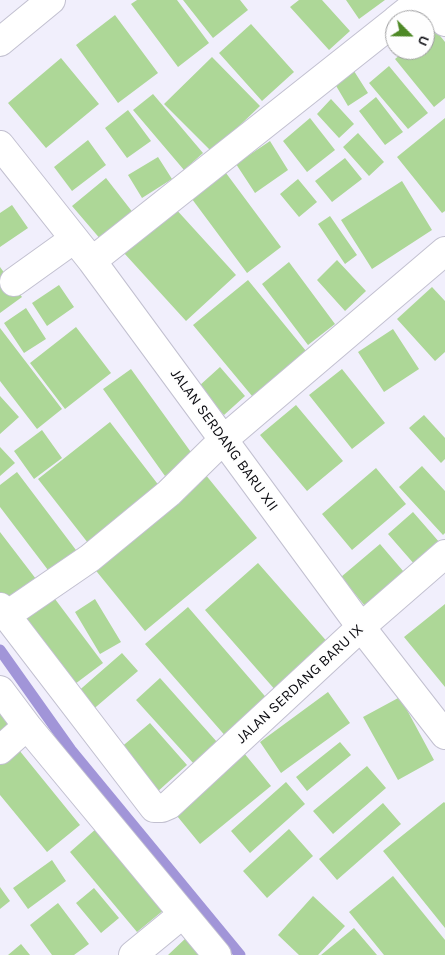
<!DOCTYPE html>
<html>
<head>
<meta charset="utf-8">
<style>
	body { margin:0 }
	#map { position:relative; width:445px; height:955px; overflow:hidden; background:#f1effc; font-family:Karla,sans-serif }
	canvas { display:block }
	.north { position:absolute; left:385px; top:10px; width:50px; height:50px; box-sizing:border-box; background:#fefefe; border:1px solid #9d9d9f; border-radius:50%; rotate:113deg; font-size:14px; font-weight:700; line-height:20px; text-align:center; color:#0c0c11 }
	.north::after { content:''; display:block; margin:auto; width:18px; height:22px; background:#4e8926; clip-path:polygon(50% 0,100% 100%,50% 72%,0 100%) }
</style>
</head>
<body>
<div id="map">
<canvas width="445" height="955"></canvas>
<div class="north">U</div>
</div>
<script>
const ctx = document.querySelector('canvas').getContext('2d');
ctx.lineJoin = 'round';
function toPath(rows) {
  const path = new Path2D();
  for (const r of rows) {
    path.moveTo(r[0], r[1]);
    for (let i = 2; i < r.length; i += 2) path.lineTo(r[i], r[i + 1]);
  }
  return path;
}
function strokePath(path, color, width, dash) {
  ctx.strokeStyle = color;
  ctx.lineWidth = width;
  ctx.lineCap = dash ? 'butt' : 'round';
  ctx.setLineDash(dash || []);
  ctx.stroke(path);
}
function paint(path, color) {
  ctx.fillStyle = color;
  ctx.fill(path, 'evenodd');
}
function label(font, color, halo, rows, align = 'center') {
  ctx.font = font + ' Karla,sans-serif';
  ctx.lineWidth = 4;
  ctx.setLineDash([]);
  ctx.textBaseline = 'middle';
  ctx.strokeStyle = halo;
  ctx.fillStyle = color;
  for (const [text, x, y, turn = 0] of rows) {
    ctx.save();
    ctx.translate(x, y);
    ctx.rotate((+turn || 0) * Math.PI / 180);
    ctx.textAlign = isNaN(turn) ? turn : align;
    if (halo) ctx.strokeText(text, 0, 0);
    ctx.fillText(text, 0, 0);
    ctx.restore();
  }
}
const stream = toPath([
	[0,650,71,750,240,955]
]);
const building = toPath([
	[137,0,177,0,209,43,178,67,131,4],
	[183,0,240,0,248,10,213,38],
	[299,0,322,0,350,31,329,50,290,7],
	[346,0,385,0,359,19],
	[115,15,158,73,118,103,76,45],
	[251,24,294,72,262,101,219,53],
	[433,27,445,42,445,98,434,107,395,59,406,50,425,50,425,34],
	[212,57,260,106,212,152,164,104],
	[61,58,99,104,46,148,8,103],
	[389,66,428,113,408,129,369,83],
	[354,71,368,93,348,106,335,84],
	[153,94,203,153,184,170,133,110],
	[376,97,403,132,385,145,359,111],
	[331,99,354,124,339,138,317,114],
	[128,110,151,141,127,158,105,128],
	[310,118,335,150,307,172,283,141],
	[445,118,445,211,442,213,397,157],
	[358,133,384,162,369,176,343,147],
	[88,140,106,165,72,191,54,167],
	[270,141,288,170,255,193,236,164],
	[158,157,172,179,142,198,128,175],
	[345,158,362,179,332,202,315,181],
	[226,173,281,247,247,273,192,199],
	[106,178,134,214,102,241,72,206],
	[298,179,317,202,299,217,280,194],
	[402,181,432,230,372,269,341,220],
	[12,205,28,228,0,247,0,213],
	[174,207,236,275,186,321,124,253],
	[330,216,357,255,345,264,318,224],
	[337,260,366,291,345,311,317,280],
	[289,262,335,324,308,345,262,284],
	[0,267,22,297,0,313],
	[248,280,306,351,252,396,193,325],
	[59,285,74,307,47,326,32,303],
	[432,287,445,301,445,352,435,361,397,319],
	[26,308,46,339,24,353,4,323],
	[76,327,111,373,65,409,30,363],
	[0,328,62,409,37,429,0,381],
	[393,329,419,369,384,392,358,352],
	[220,367,245,396,224,415,199,386],
	[131,369,193,455,165,476,103,389],
	[342,369,385,423,352,449,309,395],
	[0,396,19,417,0,434],
	[296,405,343,461,307,491,260,435],
	[424,415,445,438,445,459,441,463,409,428],
	[110,422,160,487,88,543,38,479],
	[42,430,62,458,34,479,14,451],
	[0,447,15,463,0,476],
	[422,466,445,491,445,533,443,535,399,487],
	[376,468,406,504,352,550,322,514],
	[17,472,79,554,51,574,0,507,0,485],
	[205,474,257,538,145,631,93,567],
	[413,512,440,543,415,565,388,534],
	[0,532,36,579,7,602,0,594],
	[380,544,409,578,370,612,341,577],
	[258,563,330,645,277,692,205,610],
	[49,591,103,663,71,687,17,616],
	[95,599,121,642,100,654,75,612],
	[445,604,445,687,404,637],
	[188,607,270,702,228,739,145,644],
	[122,653,138,671,90,712,75,694],
	[160,678,217,742,194,764,136,700],
	[328,692,350,723,281,773,260,742],
	[400,697,434,760,398,780,363,717],
	[0,705,16,723,0,737],
	[150,723,187,765,156,793,119,749],
	[340,742,351,755,307,791,296,777],
	[19,750,80,825,47,852,0,795,0,765],
	[244,753,271,786,200,844,173,811],
	[367,766,386,788,333,834,313,811],
	[286,782,305,804,250,853,231,831],
	[444,802,445,803,445,928,383,851],
	[383,803,401,824,337,880,319,859],
	[97,828,165,909,137,932,70,852],
	[289,829,313,856,267,898,243,871],
	[52,860,66,881,28,909,13,888],
	[393,876,445,940,445,955,384,955,349,912],
	[0,887,10,901,0,909],
	[94,888,119,918,101,933,76,903],
	[313,896,345,926,318,955,299,955,278,935],
	[58,903,89,944,74,955,52,955,30,925],
	[354,928,377,955,321,955],
	[187,937,203,955,168,955],
	[21,944,30,955,8,955]
]);
const minor = toPath([
	[427,0,445,22],
	[396,20,421,0],
	[0,42,51,0],
	[0,145,92,261,361,627,445,735],
	[92,261,395,21],
	[14,282,74,239],
	[0,607,154,808,162,808,169,805,361,627,445,554],
	[7,615,90,558,169,493,224,439,445,251],
	[0,690,27,726,217,955],
	[0,750,27,726],
	[133,955,183,914]
]);
const streetNames = [
	["JALAN SERDANG BARU XII",224,440,54],
	["JALAN SERDANG BARU IX",300,684,-43]
];
strokePath(stream, '#a195d8', 11);
paint(building, '#add797');
strokePath(minor, '#c2c0d0', 30);
strokePath(minor, '#fff', 28);
label('15px', '#0c0c11', '#fefefe', streetNames);
</script>
</body>
</html>
